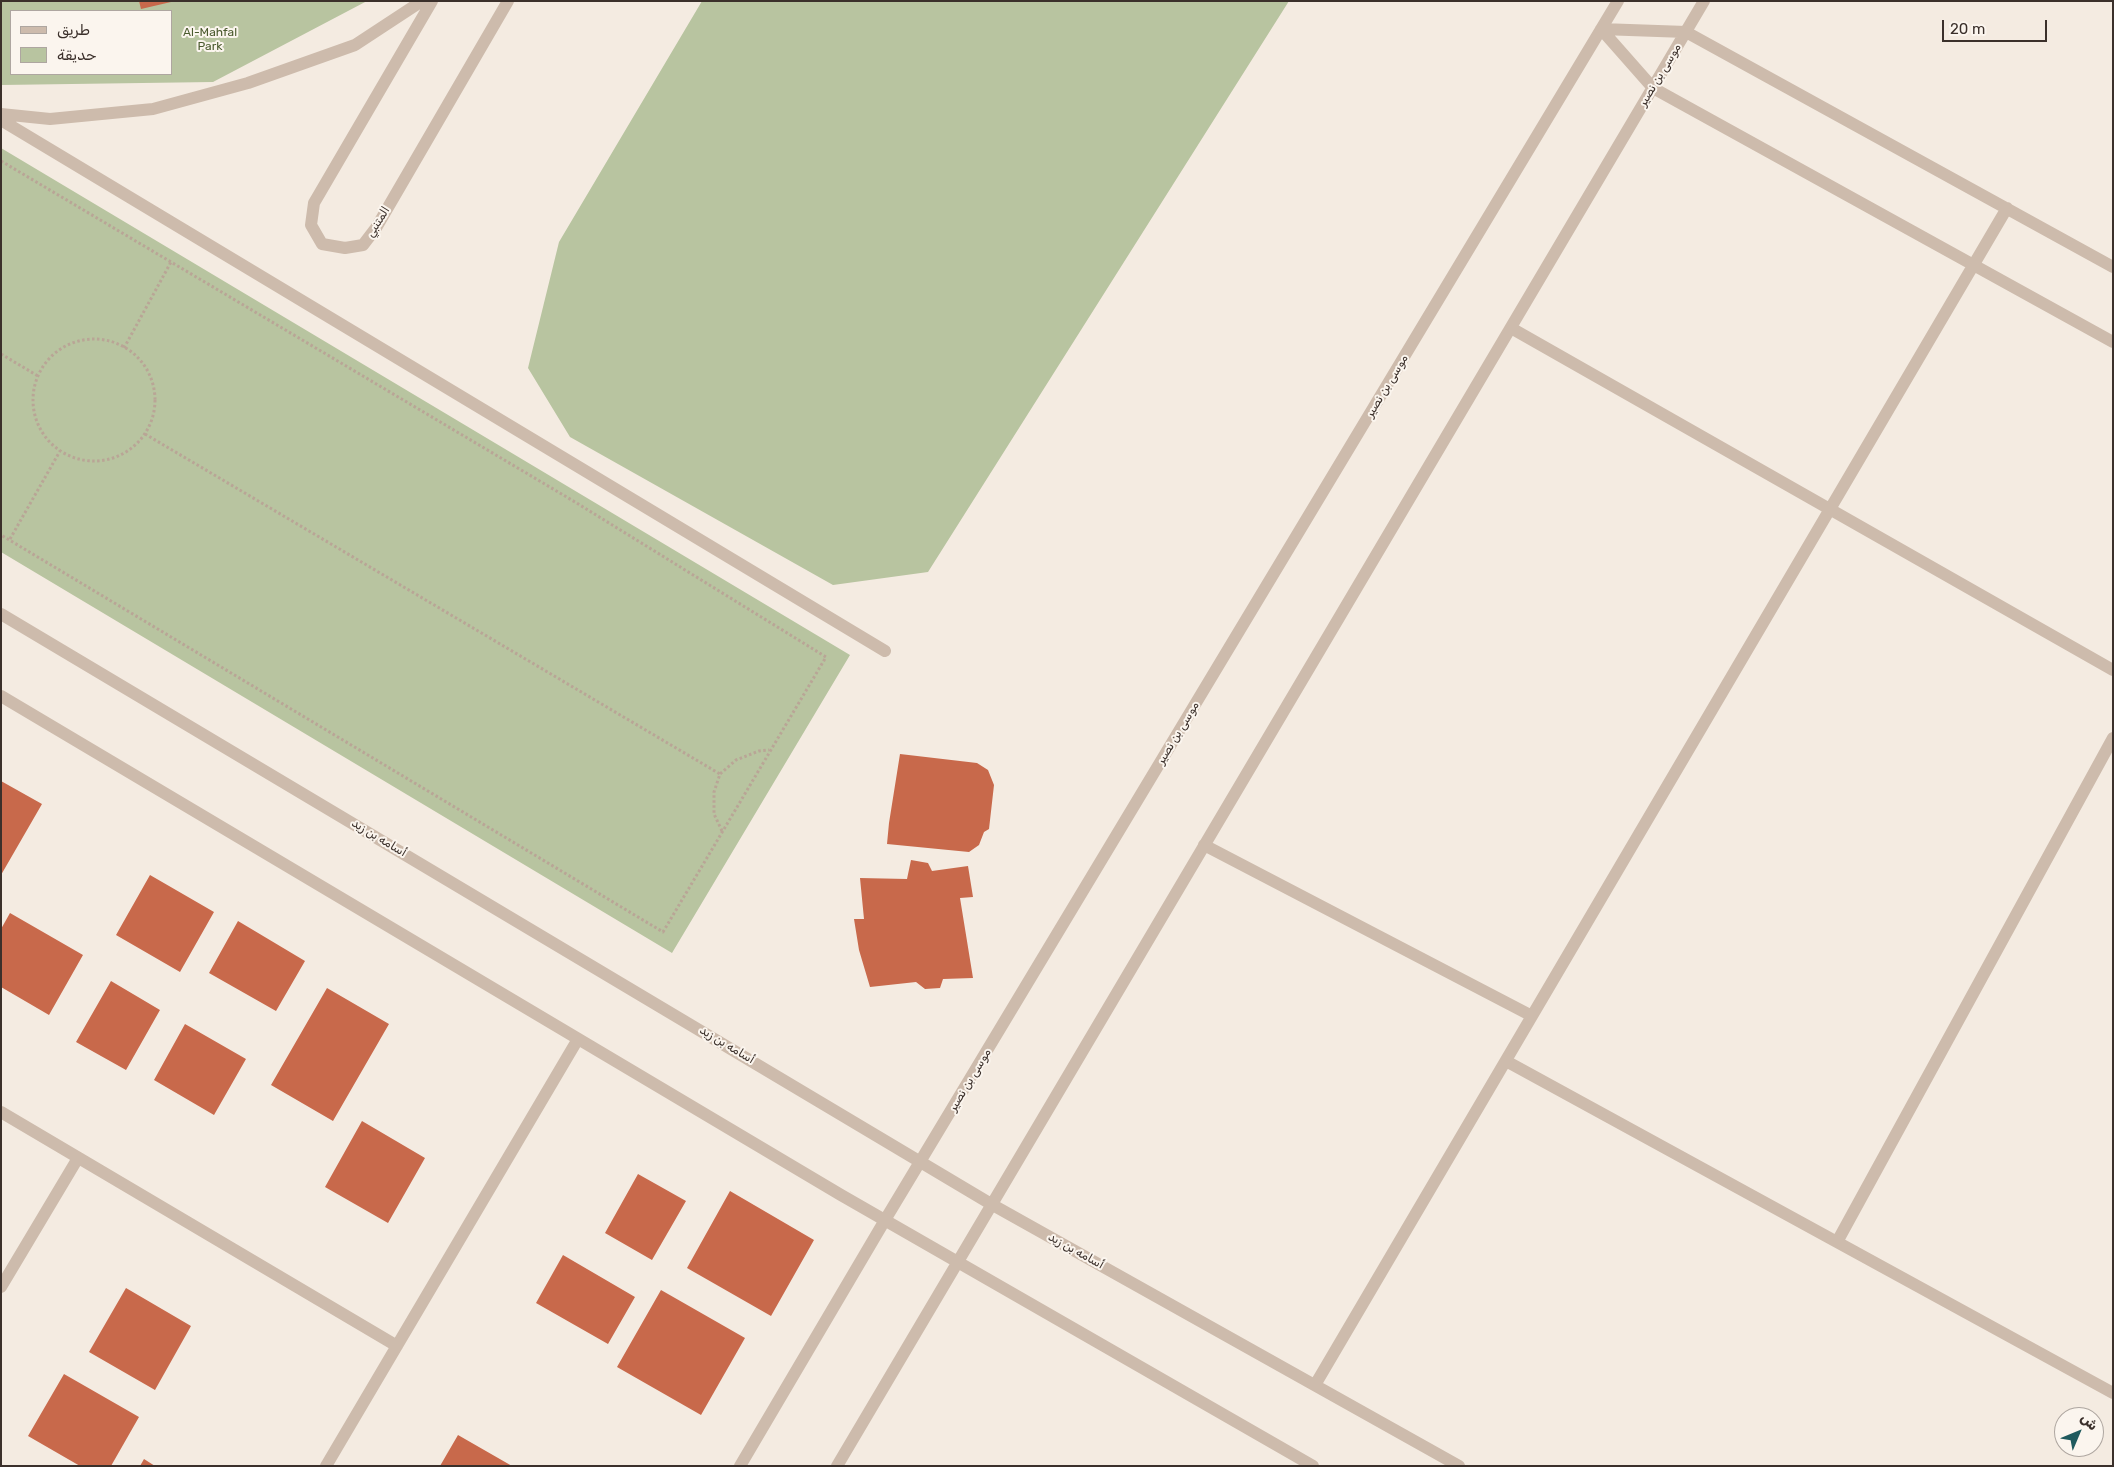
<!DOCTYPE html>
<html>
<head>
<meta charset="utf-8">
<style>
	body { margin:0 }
	#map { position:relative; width:2114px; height:1467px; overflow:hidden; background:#f4ebe1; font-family:Rubik,"Noto Naskh Arabic",sans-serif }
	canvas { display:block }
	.frame { position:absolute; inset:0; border:2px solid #3b302b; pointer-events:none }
	.legend { position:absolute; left:10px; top:10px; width:162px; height:65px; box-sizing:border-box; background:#fbf5ee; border:1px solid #aea6a0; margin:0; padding:6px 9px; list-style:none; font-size:15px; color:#3b302b }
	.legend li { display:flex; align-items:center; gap:10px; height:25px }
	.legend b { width:25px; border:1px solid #aea6a0 }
	.north { position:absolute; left:2054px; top:1407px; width:50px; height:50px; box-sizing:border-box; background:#fbf5ee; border:1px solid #aea6a0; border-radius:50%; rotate:45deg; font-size:14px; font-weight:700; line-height:20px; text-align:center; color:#3b302b }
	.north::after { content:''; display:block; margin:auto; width:18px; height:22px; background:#1f5a5e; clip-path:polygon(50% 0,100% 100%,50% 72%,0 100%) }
	.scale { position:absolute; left:1942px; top:20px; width:105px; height:22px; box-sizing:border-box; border:2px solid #3b302b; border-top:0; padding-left:6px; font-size:15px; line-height:18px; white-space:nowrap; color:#3b302b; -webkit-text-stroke:4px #fbf5ee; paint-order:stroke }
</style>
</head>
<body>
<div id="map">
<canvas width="2114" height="1467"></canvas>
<div class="frame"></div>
<ul class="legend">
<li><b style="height:6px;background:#cdbbac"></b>طريق</li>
<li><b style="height:14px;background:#b8c4a0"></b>حديقة</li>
</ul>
<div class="north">ش</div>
<div class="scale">20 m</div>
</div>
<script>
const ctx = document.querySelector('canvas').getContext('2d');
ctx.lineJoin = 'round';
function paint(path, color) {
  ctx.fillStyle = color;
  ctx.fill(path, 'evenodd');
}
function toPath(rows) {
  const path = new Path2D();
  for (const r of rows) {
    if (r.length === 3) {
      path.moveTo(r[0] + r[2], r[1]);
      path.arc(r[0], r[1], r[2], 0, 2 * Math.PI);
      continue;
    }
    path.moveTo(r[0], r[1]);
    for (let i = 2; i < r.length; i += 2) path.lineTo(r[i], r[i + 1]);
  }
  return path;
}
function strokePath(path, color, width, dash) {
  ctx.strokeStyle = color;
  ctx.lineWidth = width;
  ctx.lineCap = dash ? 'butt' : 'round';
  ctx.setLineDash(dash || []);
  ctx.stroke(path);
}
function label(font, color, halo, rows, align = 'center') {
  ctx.font = font + ' Rubik,"Noto Naskh Arabic",sans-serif';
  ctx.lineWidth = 4;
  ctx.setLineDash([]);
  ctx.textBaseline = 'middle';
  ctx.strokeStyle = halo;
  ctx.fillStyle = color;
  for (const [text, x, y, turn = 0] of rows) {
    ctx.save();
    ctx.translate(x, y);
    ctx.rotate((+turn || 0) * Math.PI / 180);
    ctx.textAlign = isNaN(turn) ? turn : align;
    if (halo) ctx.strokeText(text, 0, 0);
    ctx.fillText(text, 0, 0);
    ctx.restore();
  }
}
const green = toPath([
	[1,1,367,1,213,82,1,85],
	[11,11,171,11,171,74,11,74],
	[702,1,1289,1,928,572,833,585,570,437,528,368,559,242],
	[1,148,850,655,672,953,1,552]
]);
const building = toPath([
	[139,1,171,1,171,2,141,9],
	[900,754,977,763,988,770,994,785,989,829,984,832,979,845,969,852,887,844,889,823],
	[1,781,42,804,1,875],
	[911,860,928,863,932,871,968,866,973,897,960,898,973,978,943,979,940,988,925,989,916,982,870,987,859,950,854,919,864,919,860,878,907,879],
	[150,875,214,912,180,972,116,935],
	[10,913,83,955,49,1015,1,987,1,929],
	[238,921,305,961,276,1011,209,973],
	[111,981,160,1010,126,1070,76,1042],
	[327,988,389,1024,333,1121,271,1085],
	[185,1024,246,1059,214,1115,154,1080],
	[362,1121,425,1158,388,1223,325,1187],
	[638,1174,686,1201,652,1260,605,1233],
	[730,1191,814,1240,771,1316,687,1268],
	[563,1255,635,1297,608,1344,536,1303],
	[126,1288,191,1326,155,1390,89,1352],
	[661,1290,745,1338,701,1415,617,1367],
	[64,1374,139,1417,111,1466,80,1466,28,1436],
	[458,1435,512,1466,440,1466],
	[144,1459,155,1466,140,1466]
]);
const path = toPath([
	[1,161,575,502,826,657,663,932,1,535],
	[94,400,61],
	[124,348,171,262],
	[1,354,38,376],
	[145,434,720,774],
	[10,539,60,451],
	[722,831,714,814,714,792,720,774,736,760,759,751,769,750]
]);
const minor = toPath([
	[432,1,314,203,311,225,322,244,345,248,363,245,376,228,508,1],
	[1601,29,1653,88,2113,342],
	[1601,29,1686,32,2113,267],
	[1,114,50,119,153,109,248,83,355,45,422,1],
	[1,120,885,651],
	[1511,328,2113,670],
	[1,614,991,1204,1459,1466],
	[1,696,841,1195,1313,1466],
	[1204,845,1532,1016],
	[1506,1061,2113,1393],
	[1,1112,397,1346],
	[1837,1242,2113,738],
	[1,1287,78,1158],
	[1315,1385,2007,208],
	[326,1466,578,1039],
	[740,1466,885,1220,1618,1],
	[837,1466,1704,1]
]);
const parkNames = [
	["Al-Mahfal",210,33],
	["Park",210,47]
];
const streetNames = [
	["موسى بن نصير",1660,75,-59],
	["المتنبي",378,222,-58],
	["موسى بن نصير",1387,386,-59],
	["موسى بن نصير",1178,733,-59],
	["أسامه بن زيد",379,838,31],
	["أسامه بن زيد",727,1045,31],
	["موسى بن نصير",970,1080,-59],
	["أسامه بن زيد",1076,1251,29]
];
paint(green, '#b8c4a0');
paint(building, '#c8694b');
strokePath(path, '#b9a596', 3, [2.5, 2.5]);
strokePath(minor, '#cdbbac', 12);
label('12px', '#4a5a2e', '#fbf5ee', parkNames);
label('12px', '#3b302b', '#fbf5ee', streetNames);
</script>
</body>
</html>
